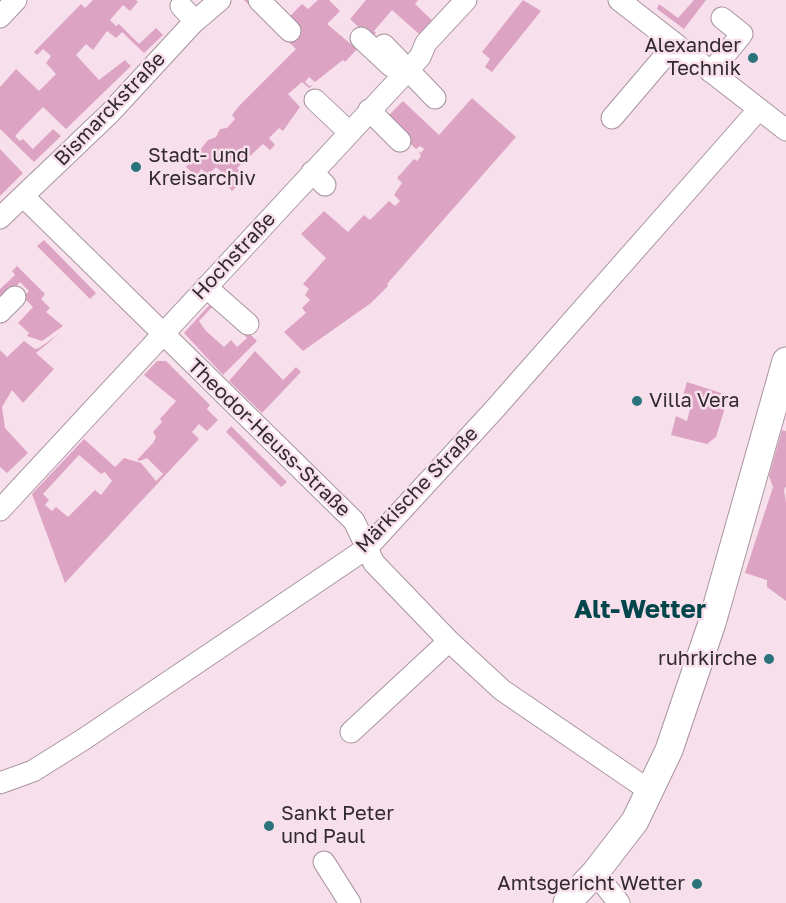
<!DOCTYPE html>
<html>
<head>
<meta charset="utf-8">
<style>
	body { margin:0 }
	canvas { display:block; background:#f7e0ec }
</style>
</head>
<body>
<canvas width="786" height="903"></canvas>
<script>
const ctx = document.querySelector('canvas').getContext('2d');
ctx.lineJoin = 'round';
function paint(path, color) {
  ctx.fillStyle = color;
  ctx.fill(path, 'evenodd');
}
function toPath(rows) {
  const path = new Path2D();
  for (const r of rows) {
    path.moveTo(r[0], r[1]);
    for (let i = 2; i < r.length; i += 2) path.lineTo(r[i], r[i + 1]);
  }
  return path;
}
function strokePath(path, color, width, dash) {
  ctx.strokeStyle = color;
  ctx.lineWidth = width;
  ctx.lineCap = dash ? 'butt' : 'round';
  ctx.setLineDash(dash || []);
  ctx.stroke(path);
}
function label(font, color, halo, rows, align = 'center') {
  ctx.font = font + ' "Golos Text",sans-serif';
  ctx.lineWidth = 5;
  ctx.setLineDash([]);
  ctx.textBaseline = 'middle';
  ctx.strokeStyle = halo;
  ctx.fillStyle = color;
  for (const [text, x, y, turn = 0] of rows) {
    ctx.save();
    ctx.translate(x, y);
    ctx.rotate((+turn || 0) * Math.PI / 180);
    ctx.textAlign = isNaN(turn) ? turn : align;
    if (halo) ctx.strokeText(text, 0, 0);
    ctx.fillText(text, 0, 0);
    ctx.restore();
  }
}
const green = toPath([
	[93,0,136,0,138,2,130,11,123,5,110,20,116,26,119,24,139,44,156,28,163,35,144,53,122,32,116,38,107,31,93,50,86,44,76,55,99,80,125,60,131,66,66,129,43,107,37,113,15,136,20,141,23,139,33,149,53,129,61,136,34,162,0,129,0,87,16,69,39,91,56,74,46,63,51,56,43,49,37,55,34,52,81,4,85,8],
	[244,0,253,0,286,20,302,4,308,9,318,0,329,0,340,11,327,24,352,45,357,41,361,45,345,62,343,60,315,82,309,77,305,82,309,86,313,85,309,88,302,82,288,94,300,107,283,131,279,128,269,138,275,145,270,150,263,144,237,168,246,178,232,191,224,182,227,177,216,167,208,175,201,169,197,177,186,167,208,140,216,137,220,129,227,128,235,119,232,115,239,106,296,49],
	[366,0,418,0,415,4,435,23,419,34,392,10,374,31,376,33,371,39,350,19],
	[523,0,541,11,492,72,485,67,490,59,482,52],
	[694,0,706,0,684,29,657,9,659,4,678,18],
	[472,98,516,137,387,284,388,286,371,303,303,351,284,332,306,313,302,308,310,300,305,295,309,289,303,284,326,258,301,234,324,211,348,232,364,215,370,220,389,201,395,206,400,201,394,195,402,183,397,178,414,159,417,161,421,156,418,151,421,153,424,149,420,146,416,149,384,120,403,101,439,135],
	[0,149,23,173,0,196],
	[44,240,96,293,90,299,37,246],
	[17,266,45,294,41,299,50,308,46,312,63,326,42,341,27,336,29,333,18,323,33,307,23,297,29,291,20,282,6,298,0,297,0,289,15,275,12,271],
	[214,300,213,306,199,321,206,331,224,347,231,340,237,347,247,338,240,330,246,330,257,341,223,375,184,333],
	[59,334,36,353,54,369,23,403,12,390,2,407,5,428,28,453,7,473,0,467,0,350,7,357,24,341,35,349,39,348],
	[255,351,283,380,296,367,301,372,262,413,229,381],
	[157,361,166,361,210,405,207,409,218,420,207,431,199,424,192,432,199,439,65,583,32,494,84,439,115,467,124,458,141,463,156,481,163,474,147,458,140,461,137,460,153,443,156,437,153,432,162,422,160,419,176,401,144,375],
	[79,455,101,474,105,472,112,481,101,495,95,490,68,517,56,507,52,511,45,505,49,500,43,494],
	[687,382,721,393,727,401,716,437,707,444,671,435,676,416,687,421,691,405,681,402],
	[231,426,287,482,281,487,226,432],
	[782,430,786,431,786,486,784,490,786,503,786,601,767,587,767,580,745,573,773,487,769,476]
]);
const minor = toPath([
	[259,0,290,31],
	[619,0,786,130],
	[181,6,195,21],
	[0,17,16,0],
	[361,38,391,66],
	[384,45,435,98],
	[711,72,742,34,722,18],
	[315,100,349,132],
	[369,110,400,141],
	[612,118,675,44],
	[312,172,325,185],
	[23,196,354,521,374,563,449,641,502,690,650,791],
	[0,218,110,113,193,23,220,0],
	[206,287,248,324],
	[0,312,15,297],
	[0,510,420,57,426,43,466,0],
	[351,732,449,641],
	[0,783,33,771,84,739,367,548,493,411,759,109],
	[324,862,350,903],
	[595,873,619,903]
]);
const major = toPath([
	[567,903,595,873,635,821,669,750,712,623,786,361]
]);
const markers = [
	[753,58,6,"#2a737a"],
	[136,167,6,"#2a737a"],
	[637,401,6,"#2a737a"],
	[769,659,6,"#2a737a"],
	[269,826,6,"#2a737a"],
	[697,884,6,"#2a737a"]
];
const poiNames = [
	["Alexander",741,46],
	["Technik",741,69],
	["Stadt- und",148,156,"left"],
	["Kreisarchiv",148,179,"left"],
	["Villa Vera",649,401,"left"],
	["ruhrkirche",757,659],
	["Sankt Peter",281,814,"left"],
	["und Paul",281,837,"left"],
	["Amtsgericht Wetter",685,884]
];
const streetNames = [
	["Bismarckstraße",110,109,-46],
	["Hochstraße",234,256,-47],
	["Theodor-Heuss-Straße",269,438,44],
	["Märkische Straße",417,490,-46]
];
const districtNames = [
	["Alt-Wetter",640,610]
];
paint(green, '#dda3c3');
strokePath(minor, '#a8949f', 23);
strokePath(major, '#a8949f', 29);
strokePath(minor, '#fff', 21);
strokePath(major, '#fff', 27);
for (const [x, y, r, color] of markers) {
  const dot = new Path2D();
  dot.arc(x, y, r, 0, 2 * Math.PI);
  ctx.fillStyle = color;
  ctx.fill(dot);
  strokePath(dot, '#f7e0ec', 2);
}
label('20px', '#322a2e', '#f7e0ec', poiNames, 'right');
label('20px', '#322a2e', '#f7e0ec', streetNames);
label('bold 26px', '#02454b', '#f7e0ec', districtNames);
</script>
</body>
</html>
